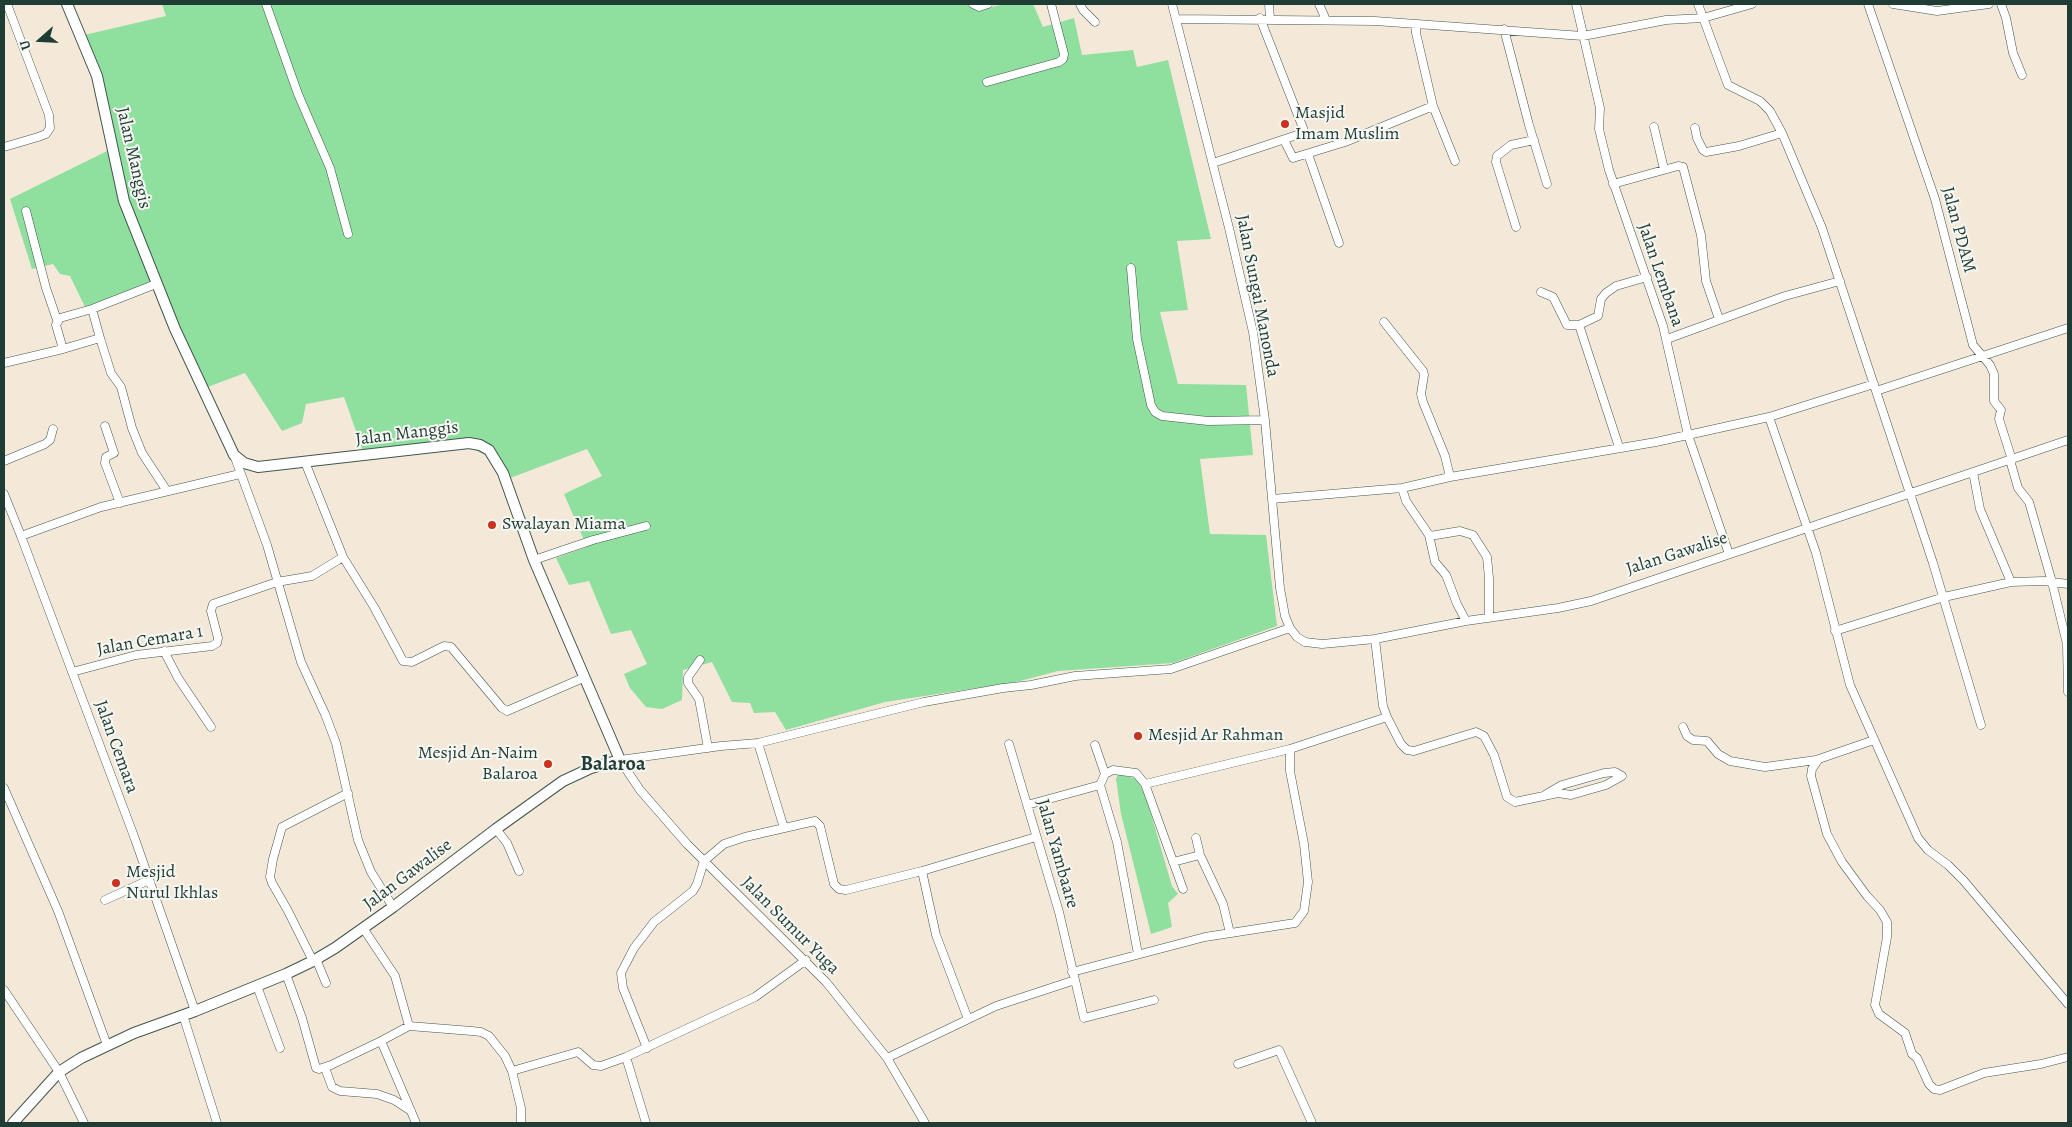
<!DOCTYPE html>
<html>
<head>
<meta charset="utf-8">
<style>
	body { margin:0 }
	#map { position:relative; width:2072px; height:1127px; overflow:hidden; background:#f4e9d8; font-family:Alegreya,serif }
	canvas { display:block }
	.frame { position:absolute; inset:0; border:5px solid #1f3d34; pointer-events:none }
	.north { position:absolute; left:15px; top:15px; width:50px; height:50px; -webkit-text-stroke:4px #f6f6f2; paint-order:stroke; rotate:251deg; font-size:14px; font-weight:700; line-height:20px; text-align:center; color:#1f3d34 }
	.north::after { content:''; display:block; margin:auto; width:18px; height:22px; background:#1f3d34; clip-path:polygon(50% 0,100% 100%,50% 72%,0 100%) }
</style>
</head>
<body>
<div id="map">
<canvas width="2072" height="1127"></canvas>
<div class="frame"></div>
<div class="north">U</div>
</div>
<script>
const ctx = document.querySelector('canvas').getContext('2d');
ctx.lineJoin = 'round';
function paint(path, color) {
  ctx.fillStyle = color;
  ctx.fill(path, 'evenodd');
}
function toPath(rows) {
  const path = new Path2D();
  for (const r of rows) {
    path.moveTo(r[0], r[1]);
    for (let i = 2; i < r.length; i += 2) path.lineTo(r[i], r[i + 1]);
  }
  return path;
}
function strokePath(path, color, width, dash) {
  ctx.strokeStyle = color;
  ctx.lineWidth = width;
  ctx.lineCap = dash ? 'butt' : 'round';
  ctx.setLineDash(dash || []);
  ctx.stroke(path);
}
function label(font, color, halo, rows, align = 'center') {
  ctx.font = font + ' Alegreya,serif';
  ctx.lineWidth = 4;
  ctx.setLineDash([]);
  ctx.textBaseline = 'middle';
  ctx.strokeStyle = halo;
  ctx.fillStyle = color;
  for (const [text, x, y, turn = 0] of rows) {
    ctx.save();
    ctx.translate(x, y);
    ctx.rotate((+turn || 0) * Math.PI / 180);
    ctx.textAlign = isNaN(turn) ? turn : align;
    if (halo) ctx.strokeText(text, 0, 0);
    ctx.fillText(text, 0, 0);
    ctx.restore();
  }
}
const green = toPath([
	[162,4,980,4,982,9,1005,4,1033,4,1043,27,1074,18,1082,55,1133,50,1137,67,1168,60,1211,239,1177,241,1188,310,1160,312,1178,384,1246,385,1253,455,1200,459,1210,534,1266,535,1277,626,1173,663,1058,671,1016,682,885,702,786,730,775,712,754,713,750,703,732,702,712,662,683,670,682,700,662,709,646,707,630,688,624,674,647,664,631,630,611,634,589,581,569,585,556,558,587,547,564,494,602,476,587,449,502,481,485,455,454,439,364,454,344,397,306,404,302,423,282,431,245,373,205,388,184,360,156,286,89,315,70,276,60,274,53,264,32,269,10,199,107,151,110,129,80,36,166,16],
	[1118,774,1137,779,1146,797,1172,886,1178,894,1168,903,1172,927,1151,934,1121,814,1116,779]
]);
const minor = toPath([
	[266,4,298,94,330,168,348,234],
	[973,4,979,7,988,4],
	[1080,4,1083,10,1095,22],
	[1172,4,1229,228,1253,332,1265,420,1280,588,1285,616,1290,628,1297,637,1305,642,1322,644,1375,639,1466,621,1558,608,1591,601,2068,440],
	[1269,4,1270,19],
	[1319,4,1326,20],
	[1576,4,1600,108,1599,129,1609,170,1663,326,1688,435,1729,554],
	[1698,4,1728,85,1760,101,1770,111,1782,133,1822,228,1933,563,1981,725],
	[1868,4,1935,199,1973,345,1990,365,1994,374,1994,401,2001,410,1999,419,2012,460],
	[1893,4,1937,11,1989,4],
	[2001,4,2006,18,2013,53,2022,75],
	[1176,19,1375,21,1583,36,1666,20,1703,18,1752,4],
	[1504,29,1529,125,1547,184],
	[987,82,1059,62,1063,59,1064,54,1051,4],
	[1433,106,1455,161],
	[1654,127,1664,169],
	[1695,128,1697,138,1703,150,1706,152,1739,146,1782,133],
	[1284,140,1293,158,1345,142,1433,106,1416,33,1416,24],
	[4,147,38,137,46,134,50,128,49,115,7,4],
	[1308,154,1339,243],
	[1213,163,1303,133,1303,128,1260,18],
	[1613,184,1678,166,1683,167,1701,235,1706,281,1719,319],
	[26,211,46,288,57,320],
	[1516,227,1496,162,1497,156,1511,145,1534,140],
	[1131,268,1137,339,1151,405,1155,412,1162,416,1208,421,1265,420],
	[1541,292,1553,297,1567,325,1579,325],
	[92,309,100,338],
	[1384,322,1423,371,1424,375,1421,394,1423,402,1445,456,1450,477],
	[1667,339,1785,296,1840,281],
	[63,349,100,338,111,373,121,387,132,428,142,453,167,491],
	[4,363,63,349,56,325,60,318,92,309,156,284],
	[1876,391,2068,328],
	[1769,417,1874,384],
	[105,426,114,453,106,457,105,463,120,503],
	[1619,447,1579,325,1598,316,1601,299,1606,293,1616,286,1647,277],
	[234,455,267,545,301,662,325,714,336,743,358,840,371,872,393,907],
	[2010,460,2018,488,2029,502,2052,582,2067,644,2068,692],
	[4,461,45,444,50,440,53,429],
	[305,462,343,557,374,607,403,661,412,662,444,646,451,647,502,708,507,711,583,678],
	[1973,472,1980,509,2011,582],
	[1402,488,1406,501,1429,535,1435,562,1446,575,1457,604,1466,621],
	[4,494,21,536,135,839,195,1011],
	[1272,499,1402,488,1450,477,1656,442,1769,417,1816,553,1850,685,1918,838,1928,850,1948,865,1964,881,2068,1004],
	[21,536,101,507,240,474],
	[1430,536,1460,531,1473,535,1487,557,1489,578,1489,618],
	[534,560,593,540,646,526],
	[1835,631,1944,597,2011,582,2044,581,2068,584],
	[164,651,178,678,211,727],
	[700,660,688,677,688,683,699,699,708,748],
	[72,672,136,655,212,646,217,643,218,638,211,611,213,604,277,582,312,576,343,557],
	[1387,717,1401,744,1407,750,1414,751,1476,732,1484,736,1494,755,1507,797,1515,802,1558,793,1571,795,1606,785,1622,776,1615,772,1604,773,1562,785,1545,795],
	[1683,727,1687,736,1693,740,1707,741,1718,754,1730,761,1765,767,1816,760,1874,740],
	[758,743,784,828],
	[1095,745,1105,774],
	[1818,760,1812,769,1811,776,1827,834,1842,862,1867,896,1880,910,1887,922,1887,937,1875,1005,1879,1014,1905,1033,1912,1054,1917,1058,1929,1084,1934,1089,1940,1090,1984,1073,2041,1064,2068,1057],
	[1145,784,1183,889],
	[4,788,58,911,107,1045],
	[1027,805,1100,785],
	[496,829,507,843,519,871],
	[1196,838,1200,855,1223,904,1230,933],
	[1173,862,1200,855],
	[105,900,149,880],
	[363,928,395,976,409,1026],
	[1138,954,1117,842,1100,785,1105,774,1113,770,1136,773,1145,784,1290,749,1387,717,1383,706,1375,639],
	[316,959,326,983],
	[313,961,288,911,272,883,270,877,273,859,282,827,348,793],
	[1072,972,1205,937,1295,923,1304,911,1308,882,1304,844,1290,771,1290,749],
	[286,974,302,1018,316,1068,319,1069,331,1065,381,1041,416,1123],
	[1075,980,1084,1018,1154,1000],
	[257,986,280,1048],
	[4,990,59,1072,84,1123],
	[183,1015,217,1123],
	[968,1019,936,935,922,871,1036,837],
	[381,1041,409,1026,472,1031,481,1032,489,1036,505,1056,512,1071,578,1052,593,1065,601,1066,626,1057,755,997,806,960],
	[647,1048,623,988,621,973,634,948,654,922,693,891,697,884,704,861,724,844,745,837,815,821,820,826,834,884,839,889,846,890,922,871],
	[626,1057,646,1123],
	[887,1058,996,1006,1075,980,1059,912,1009,744],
	[1238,1064,1279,1050,1312,1123],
	[325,1068,332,1087,340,1091,377,1094,394,1100,411,1111],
	[512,1071,521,1108,521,1123],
	[925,1123,887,1058,826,982,687,844,640,790,620,760,721,746,758,743,924,702,1003,688,1031,685,1075,676,1171,669,1290,628]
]);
const tertiary = toPath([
	[13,1123,59,1072,81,1058,134,1033,195,1011,286,974,313,961,335,948,393,907,496,829,563,781,591,768,620,760,534,560,503,473,489,450,480,445,469,443,258,467,244,463,234,455,175,329,124,201,97,76,67,4]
]);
const markers = [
	[1285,124,5,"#c8321e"],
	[492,525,5,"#c8321e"],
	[1138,736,5,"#c8321e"],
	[548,764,5,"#c8321e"],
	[116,883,5,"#c8321e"]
];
const poiNames = [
	["Masjid",1295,114],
	["Imam Muslim",1295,135],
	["Swalayan Miama",502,525],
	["Mesjid Ar Rahman",1148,736],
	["Mesjid An-Naim",538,754,"right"],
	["Balaroa",538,775,"right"],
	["Mesjid",126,873],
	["Nurul Ikhlas",126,894]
];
const streetNames = [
	["Jalan Manggis",133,158,77],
	["Jalan PDAM",1958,230,75],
	["Jalan Lembana",1660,275,71],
	["Jalan Sungai Manonda",1257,296,79],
	["Jalan Manggis",407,434,-7],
	["Jalan Gawalise",1677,554,-18],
	["Jalan Cemara 1",150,641,-10],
	["Jalan Cemara",116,747,70],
	["Jalan Yambaare",1057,854,74],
	["Jalan Gawalise",408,875,-37],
	["Jalan Sumur Yuga",790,926,45]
];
const quarterNames = [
	["Balaroa",613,765]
];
paint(green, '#8fdf9e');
strokePath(minor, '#3f574d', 9);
strokePath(tertiary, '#3f574d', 12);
strokePath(minor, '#fff', 8);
strokePath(tertiary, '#fff', 10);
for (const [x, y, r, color] of markers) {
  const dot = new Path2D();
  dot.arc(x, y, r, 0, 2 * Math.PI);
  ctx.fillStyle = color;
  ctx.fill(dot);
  strokePath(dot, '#f6f6f2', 2);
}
label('18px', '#1f3d34', '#f6f6f2', poiNames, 'left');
label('18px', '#1f3d34', '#f6f6f2', streetNames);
label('bold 20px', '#1f3d34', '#f6f6f2', quarterNames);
</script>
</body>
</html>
